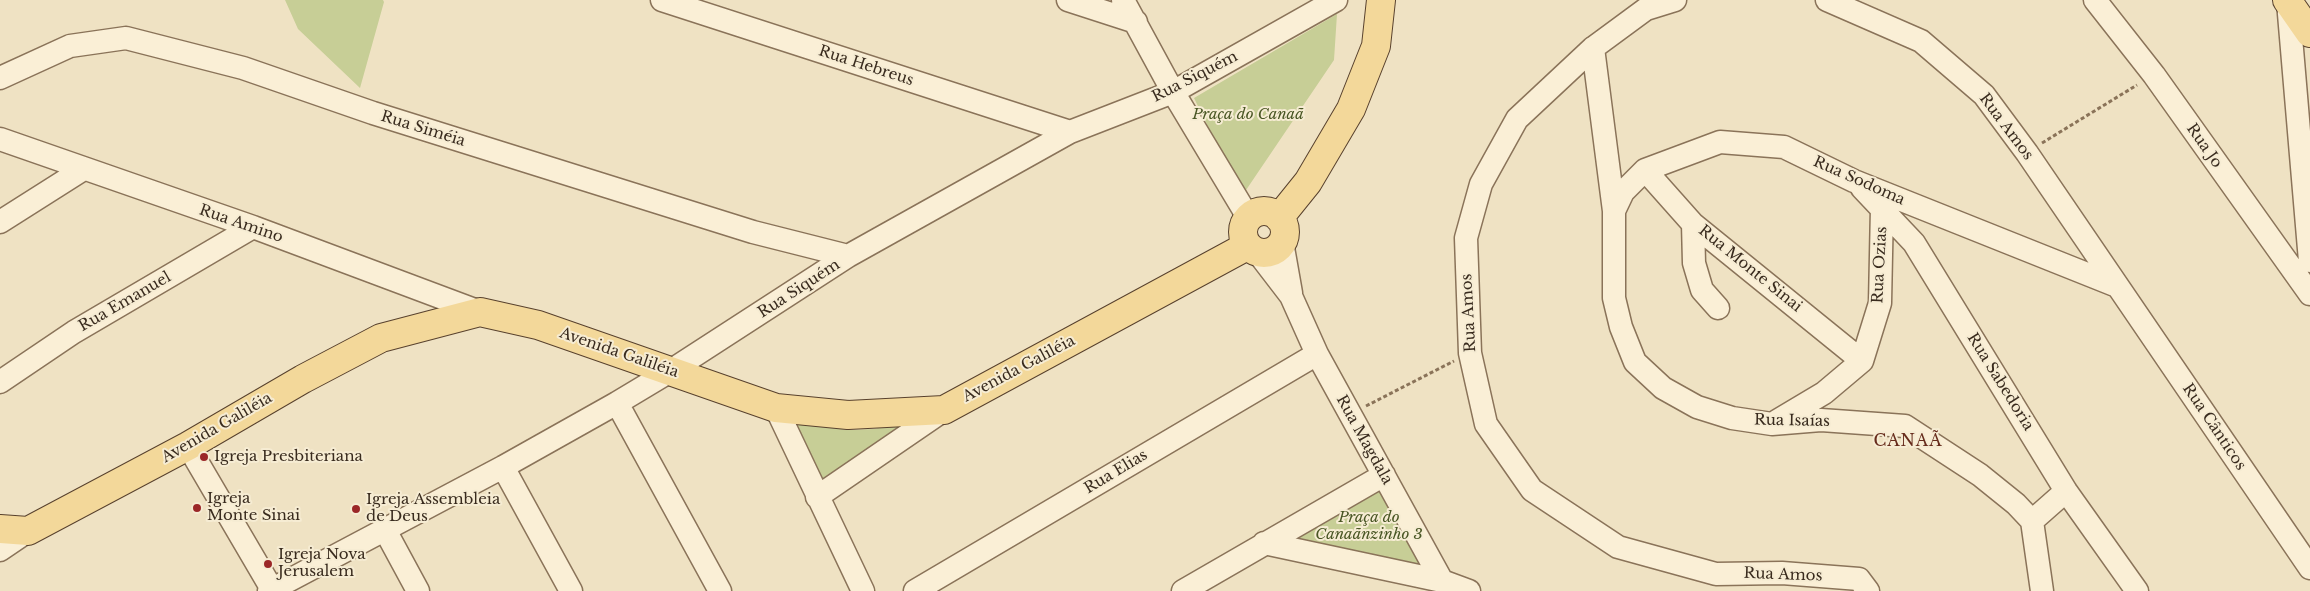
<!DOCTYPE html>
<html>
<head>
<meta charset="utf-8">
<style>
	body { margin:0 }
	canvas { display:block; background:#efe2c3 }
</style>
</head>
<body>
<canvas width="2310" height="591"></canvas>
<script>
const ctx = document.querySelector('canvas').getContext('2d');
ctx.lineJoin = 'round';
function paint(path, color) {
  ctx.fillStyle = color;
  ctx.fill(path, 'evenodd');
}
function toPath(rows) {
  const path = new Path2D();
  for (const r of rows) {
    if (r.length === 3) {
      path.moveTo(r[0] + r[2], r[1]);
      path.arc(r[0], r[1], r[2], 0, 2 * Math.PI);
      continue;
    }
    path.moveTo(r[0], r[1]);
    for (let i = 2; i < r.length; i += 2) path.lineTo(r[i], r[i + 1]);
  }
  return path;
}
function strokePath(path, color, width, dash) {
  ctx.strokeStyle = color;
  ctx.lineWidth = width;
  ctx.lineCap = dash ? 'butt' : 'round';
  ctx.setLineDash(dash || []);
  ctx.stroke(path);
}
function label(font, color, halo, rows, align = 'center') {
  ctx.font = font + ' "Libre Baskerville",serif';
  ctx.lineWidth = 4;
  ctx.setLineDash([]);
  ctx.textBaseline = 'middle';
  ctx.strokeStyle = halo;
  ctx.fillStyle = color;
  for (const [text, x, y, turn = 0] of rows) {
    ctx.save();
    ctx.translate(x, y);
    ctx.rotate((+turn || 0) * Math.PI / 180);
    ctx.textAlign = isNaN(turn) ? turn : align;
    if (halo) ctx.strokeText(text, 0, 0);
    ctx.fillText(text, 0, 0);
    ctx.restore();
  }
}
const green = toPath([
	[285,0,383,0,384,2,360,88,298,29],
	[1337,14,1334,60,1242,196,1194,98],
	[784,416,810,425,849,430,873,429,924,419,815,486],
	[1382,481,1431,573,1278,541]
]);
const path = toPath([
	[2042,143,2137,85],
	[1366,406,1454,361]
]);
const minor = toPath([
	[662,0,1070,132],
	[1068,0,1136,22],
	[1123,0,1173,92,1248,217],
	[1675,0,1646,9,1593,48,1517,119,1481,184,1466,238,1470,353,1486,424,1532,490,1618,547,1716,574,1782,573,1859,579,1868,591],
	[1827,0,1921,41,1984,95,2027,153,2310,568],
	[2095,0,2154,75,2310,294],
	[2288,2,2310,261],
	[1593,48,1614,211,1614,298,1621,327,1635,362,1663,388,1697,407,1732,418,1772,424,1821,420,1905,426,1980,475,2016,504,2032,521,2042,591],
	[0,78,70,46,126,38,243,68,373,113,753,232,848,256],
	[0,139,253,227,480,312],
	[1645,170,1693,224,1862,361],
	[1862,188,1914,243,2066,491,2137,591],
	[1614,211,1623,192,1645,170,1720,142,1784,147,1854,181,2117,286],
	[0,222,82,170],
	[1693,224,1694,263,1702,290,1718,308],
	[1282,242,1291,293],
	[1258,253,1291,296,1317,354,1442,581],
	[0,382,74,332,253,227],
	[617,403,720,591],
	[776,408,863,591],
	[1777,421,1824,393,1862,361,1880,303,1882,207],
	[188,446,273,591],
	[503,467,571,591],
	[817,497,944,410],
	[2032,521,2066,491],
	[385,530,418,591],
	[1264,543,1442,581,1469,591],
	[0,550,28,531],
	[269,591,503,467,617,403,672,370,848,256,1070,132,1173,92,1336,0],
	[915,591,1317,354],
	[1183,591,1384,475]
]);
const major = toPath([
	[2287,0,2310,33],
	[1264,232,21],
	[1279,218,1308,182,1351,109,1376,46,1381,0],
	[0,529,28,531,188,446,303,379,381,338,480,312,538,325,776,408,848,415,944,410,1247,246]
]);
const markers = [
	[204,457,5,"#9b2727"],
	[197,508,5,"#9b2727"],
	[356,509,5,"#9b2727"],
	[268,564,5,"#9b2727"]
];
const streetNames = [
	["Rua Hebreus",866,66,18],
	["Rua Siquém",1195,77,-27],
	["Rua Amos",2006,127,53],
	["Rua Siméia",423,129,17],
	["Rua Jo",2204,146,55],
	["Rua Sodoma",1859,181,24],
	["Rua Amino",241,224,19],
	["Rua Ozias",1880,265,-87],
	["Rua Monte Sinai",1750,269,39],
	["Rua Siquém",799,289,-33],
	["Rua Emanuel",125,302,-30],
	["Rua Amos",1469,313,-93],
	["Avenida Galiléia",619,353,19],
	["Avenida Galiléia",1019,369,-28],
	["Rua Sabedoria",2000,382,58],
	["Rua Isaías",1792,421,1],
	["Rua Cânticos",2214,427,56],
	["Avenida Galiléia",217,428,-30],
	["Rua Magdala",1364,440,61],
	["Rua Elias",1116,472,-31],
	["Rua Amos",1783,575,2]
];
const parkNames = [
	["Praça do Canaã",1248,115],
	["Praça do",1369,518],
	["Canaãnzinho 3",1369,535]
];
const poiNames = [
	["Igreja Presbiteriana",214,457],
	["Igreja",207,499],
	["Monte Sinai",207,516],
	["Igreja Assembleia",366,500],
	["de Deus",366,517],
	["Igreja Nova",278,555],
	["Jerusalem",278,572]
];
const neighbourhoodNames = [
	["CANAÃ",1908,441]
];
paint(green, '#c7ce96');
strokePath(minor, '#8a7359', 25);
strokePath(major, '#58412d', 30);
strokePath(path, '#8a7359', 3, [4, 2.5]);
strokePath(minor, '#faefd6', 22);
strokePath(major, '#f3d89a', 28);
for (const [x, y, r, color] of markers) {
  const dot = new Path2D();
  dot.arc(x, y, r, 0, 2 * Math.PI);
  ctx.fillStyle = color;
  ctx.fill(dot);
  strokePath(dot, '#f6ecd3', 2);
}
label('15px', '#392b1e', '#f6ecd3', streetNames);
label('italic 15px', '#495624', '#f6ecd3', parkNames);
label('15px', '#392b1e', '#f6ecd3', poiNames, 'left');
ctx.letterSpacing = '1px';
label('16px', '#672c1c', '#f6ecd3', neighbourhoodNames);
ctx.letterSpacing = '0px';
</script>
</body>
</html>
